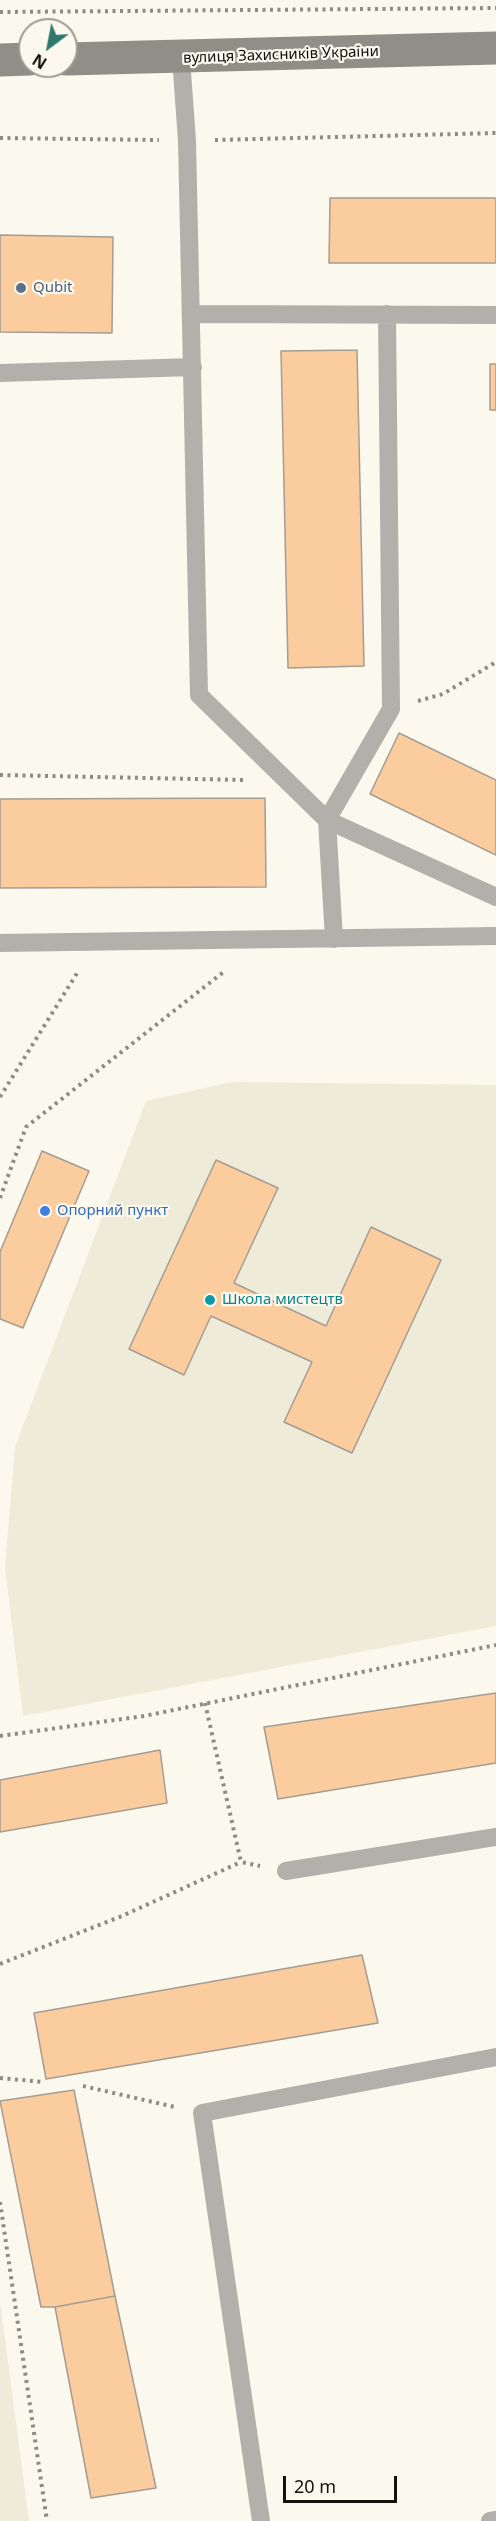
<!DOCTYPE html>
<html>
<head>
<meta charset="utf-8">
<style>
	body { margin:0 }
	#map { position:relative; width:496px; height:2521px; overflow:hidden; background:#fbf9ed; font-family:"Noto Sans",sans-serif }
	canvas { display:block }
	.north { position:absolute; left:18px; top:18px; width:60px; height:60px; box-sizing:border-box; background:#fbf9ed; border:2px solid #9d9c93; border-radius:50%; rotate:212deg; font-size:16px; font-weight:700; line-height:24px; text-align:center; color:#11110d }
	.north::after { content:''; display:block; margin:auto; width:21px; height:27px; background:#2f776f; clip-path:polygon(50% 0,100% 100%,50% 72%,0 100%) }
	.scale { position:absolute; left:283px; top:2476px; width:114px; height:27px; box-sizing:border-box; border:3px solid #11110d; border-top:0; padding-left:8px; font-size:18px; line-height:21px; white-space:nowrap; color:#11110d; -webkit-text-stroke:4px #fbf9ed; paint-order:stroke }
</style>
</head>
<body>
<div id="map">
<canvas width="496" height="2521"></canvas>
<div class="north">N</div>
<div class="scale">20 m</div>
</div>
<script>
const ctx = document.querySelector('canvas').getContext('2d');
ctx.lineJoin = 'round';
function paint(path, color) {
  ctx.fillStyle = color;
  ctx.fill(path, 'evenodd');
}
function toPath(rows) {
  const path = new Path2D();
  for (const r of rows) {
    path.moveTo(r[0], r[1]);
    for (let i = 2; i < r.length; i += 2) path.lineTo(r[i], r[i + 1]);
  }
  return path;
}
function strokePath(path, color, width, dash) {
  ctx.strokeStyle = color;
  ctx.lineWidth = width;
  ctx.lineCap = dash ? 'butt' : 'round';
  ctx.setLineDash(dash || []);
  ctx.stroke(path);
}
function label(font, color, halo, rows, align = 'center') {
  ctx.font = font + ' "Noto Sans",sans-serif';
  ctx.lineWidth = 4.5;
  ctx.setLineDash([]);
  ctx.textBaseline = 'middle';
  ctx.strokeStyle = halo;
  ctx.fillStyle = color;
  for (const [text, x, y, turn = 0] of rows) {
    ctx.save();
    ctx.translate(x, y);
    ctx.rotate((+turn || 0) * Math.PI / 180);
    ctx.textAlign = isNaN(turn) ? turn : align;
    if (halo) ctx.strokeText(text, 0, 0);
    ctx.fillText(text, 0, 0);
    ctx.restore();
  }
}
const built = toPath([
	[232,1082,496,1085,496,1626,23,1716,5,1567,15,1447,146,1101],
	[0,2301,29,2521,0,2521]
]);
const building = toPath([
	[330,198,496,198,496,263,329,263,330,198],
	[0,235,113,237,112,333,0,332,0,235],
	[357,350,364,666,288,668,281,351,357,350],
	[490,364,496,364,496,410,490,410,490,364],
	[399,733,496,780,496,855,370,794,399,733],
	[265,798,266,887,0,888,0,799,265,798],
	[42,1151,89,1171,23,1328,0,1319,0,1252,42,1151],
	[216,1160,278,1188,234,1283,326,1326,371,1227,441,1260,352,1453,284,1422,312,1362,211,1316,184,1375,129,1349,216,1160],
	[496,1693,496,1763,278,1799,264,1727,496,1693],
	[160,1750,167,1803,0,1832,0,1780,160,1750],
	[362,1955,378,2023,46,2079,34,2013,362,1955],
	[74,2090,115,2296,55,2307,41,2307,0,2101,74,2090],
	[115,2296,156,2488,91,2498,55,2307,115,2296]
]);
const path = toPath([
	[0,12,496,8],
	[0,138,159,140],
	[215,140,496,133],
	[418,701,443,694,496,662],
	[0,775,244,780],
	[0,1097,79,970],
	[0,1198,26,1127,226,970],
	[205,1703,241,1862,260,1866],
	[0,1736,144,1716,496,1645],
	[0,1964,122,1916,241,1862],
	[0,2078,43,2082],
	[83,2086,175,2107],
	[0,2202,47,2521]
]);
const lane = toPath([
	[181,58,187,141,199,695,327,820,496,897],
	[192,314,496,315],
	[0,373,193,367],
	[334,939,327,820,391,709,387,314],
	[0,943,496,936],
	[286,1871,496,1837],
	[261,2521,202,2113,496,2057],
	[490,2521,496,2520]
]);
const secondary = toPath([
	[66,59,496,48],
	[0,60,30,59]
]);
const markers = [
	[21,288,6,"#5c6f8a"],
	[45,1211,6,"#3f7fe0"],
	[210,1300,6,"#0f9aa8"]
];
const streetNames = [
	["вулиця Захисників України",281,55,-2]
];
const serviceNames = [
	["Qubit",33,288]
];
const shopNames = [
	["Опорний пункт",57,1211]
];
const cultureNames = [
	["Школа мистецтв",222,1300]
];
paint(built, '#eeebd9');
paint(building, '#fbcc9e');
strokePath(building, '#a59c94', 1.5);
strokePath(path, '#8d8c83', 4, [3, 4.5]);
strokePath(lane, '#b3b0ac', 18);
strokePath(secondary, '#918d87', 33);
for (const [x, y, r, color] of markers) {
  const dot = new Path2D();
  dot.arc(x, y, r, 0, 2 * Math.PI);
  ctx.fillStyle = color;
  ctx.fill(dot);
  strokePath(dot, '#fbf9ed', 2);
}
label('15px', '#11110d', '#fbf9ed', streetNames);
label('15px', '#4e5e75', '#fbf9ed', serviceNames, 'left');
label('15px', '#366cbe', '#fbf9ed', shopNames, 'left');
label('15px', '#0d838f', '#fbf9ed', cultureNames, 'left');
</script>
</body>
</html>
